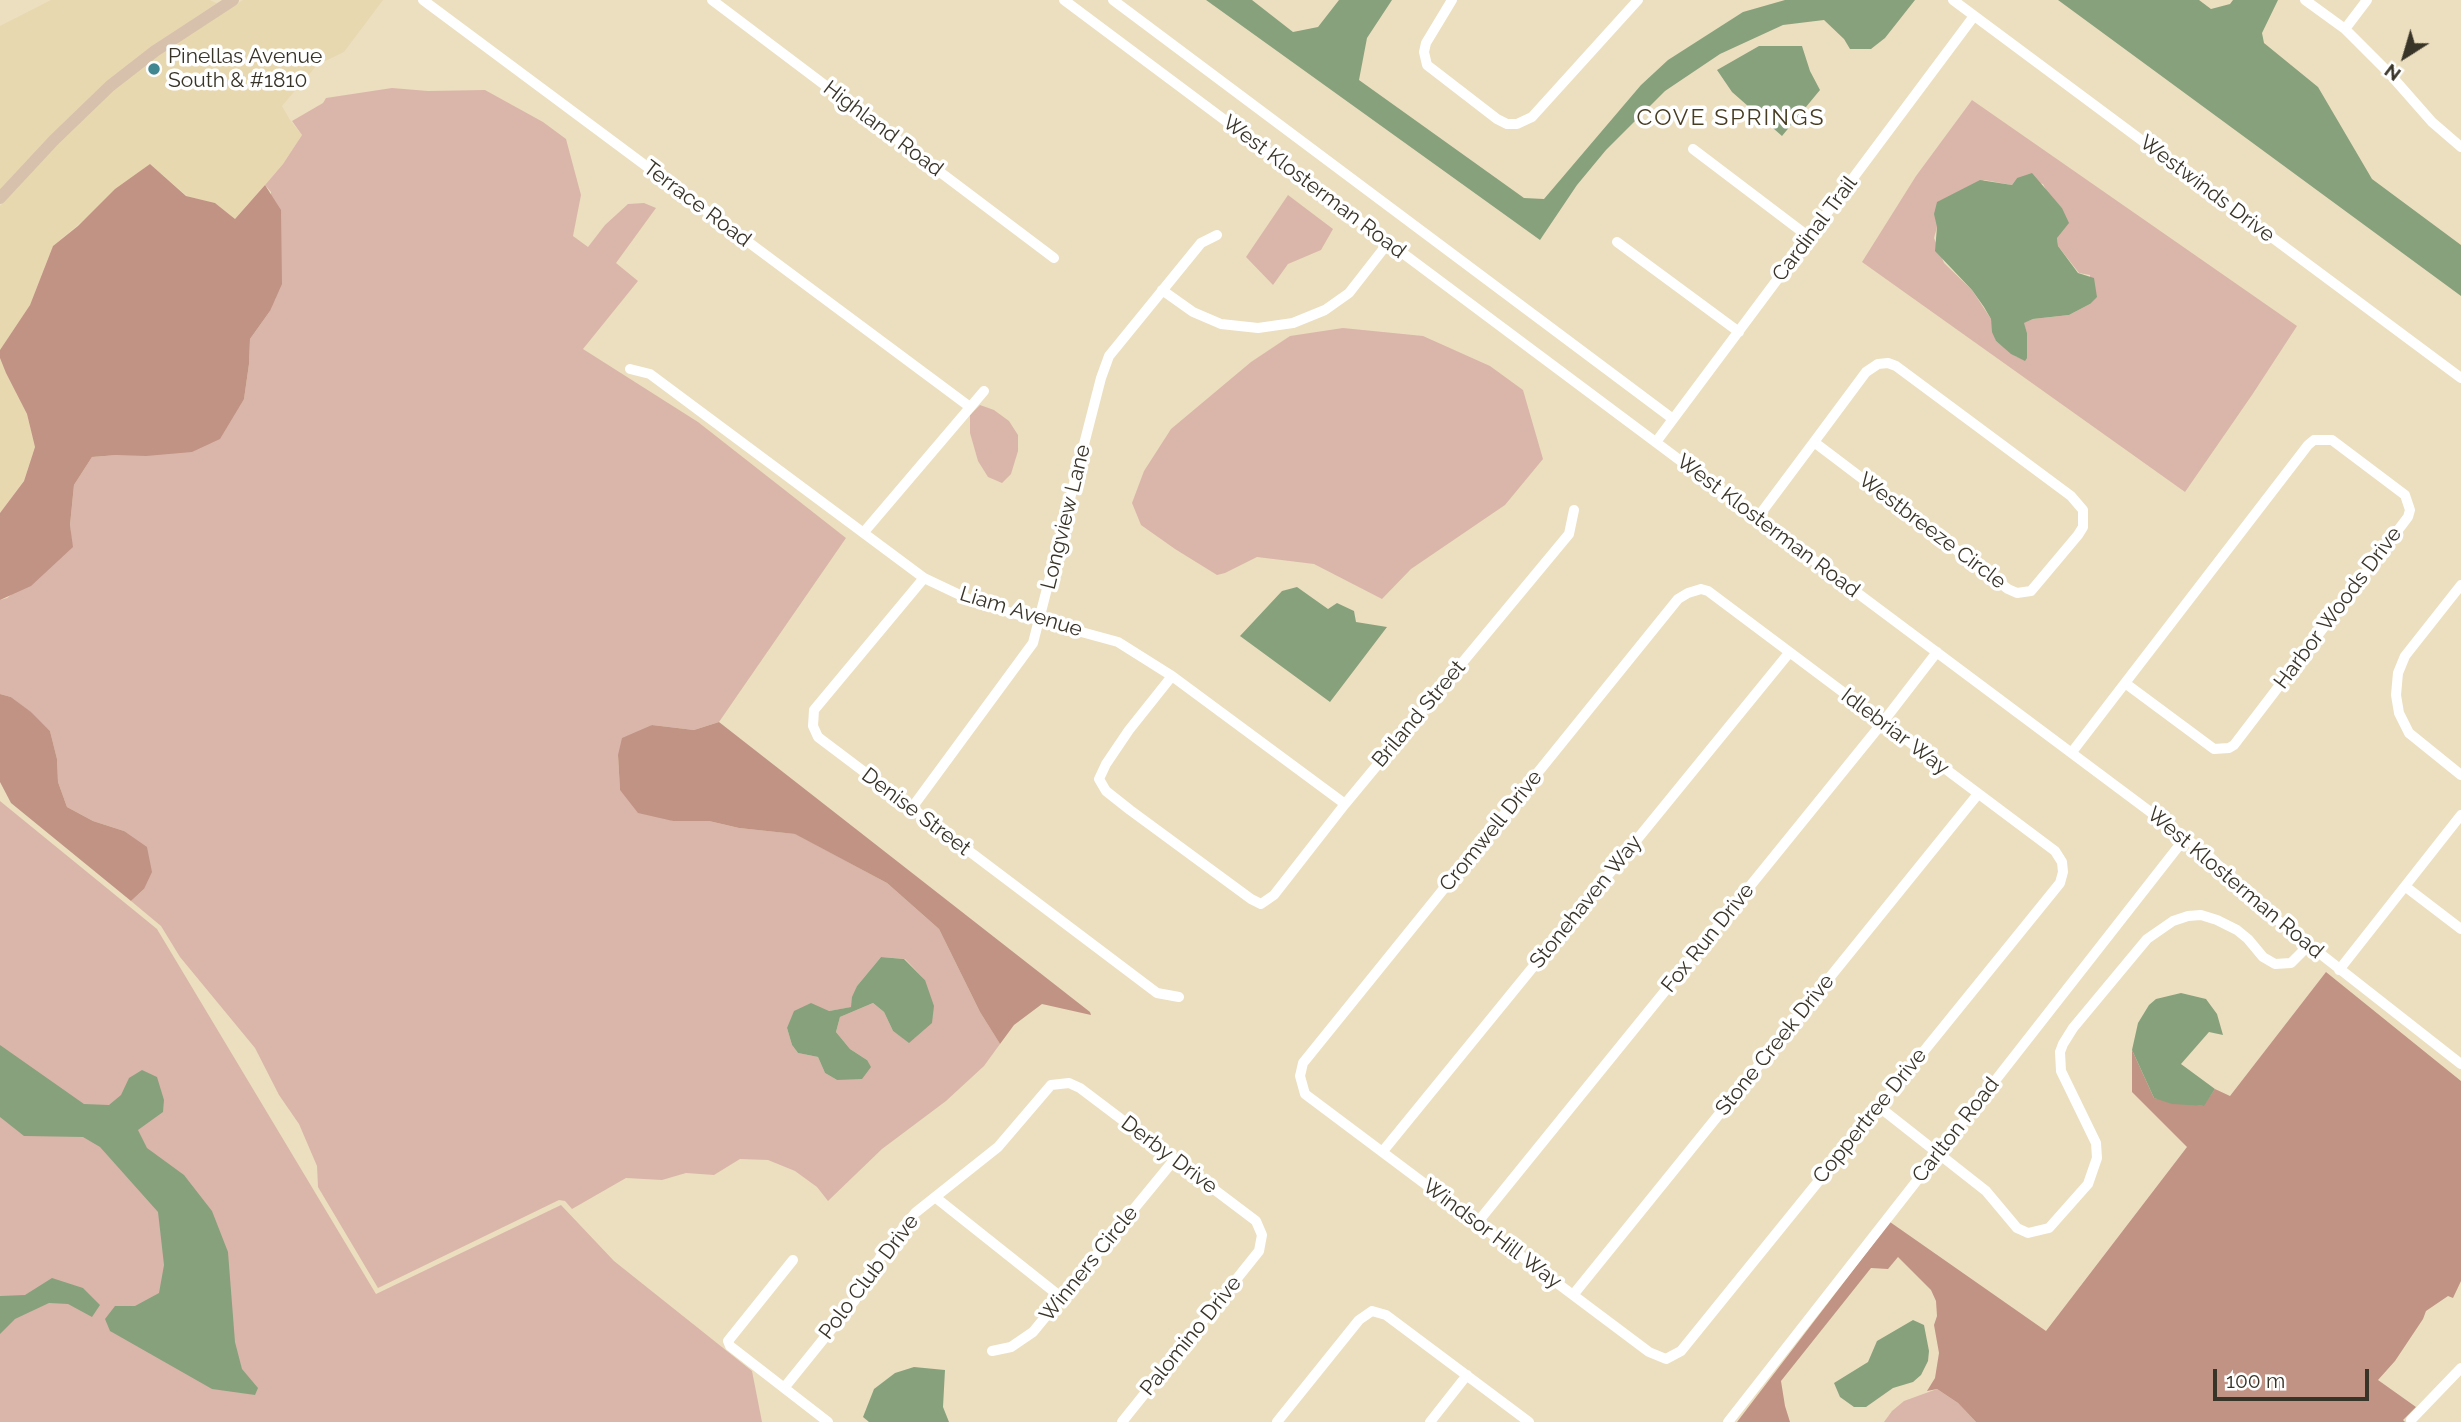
<!DOCTYPE html>
<html>
<head>
<meta charset="utf-8">
<style>
	body { margin:0 }
	#map { position:relative; width:2461px; height:1422px; overflow:hidden; background:#ecdfbf; font-family:Raleway,sans-serif }
	canvas { display:block }
	.north { position:absolute; left:2370px; top:21px; width:70px; height:70px; -webkit-text-stroke:5px #fff; paint-order:stroke; rotate:217deg; font-size:19px; font-weight:700; line-height:28px; text-align:center; color:#393428 }
	.north::after { content:''; display:block; margin:auto; width:24px; height:32px; background:#393428; clip-path:polygon(50% 0,100% 100%,50% 72%,0 100%) }
	.scale { position:absolute; left:2213px; top:1369px; width:156px; height:32px; box-sizing:border-box; border:4px solid #393428; border-top:0; padding-left:9px; font-size:21px; line-height:24px; white-space:nowrap; color:#393428; -webkit-text-stroke:5px #fff; paint-order:stroke }
</style>
</head>
<body>
<div id="map">
<canvas width="2461" height="1422"></canvas>
<div class="north">N</div>
<div class="scale">100 m</div>
</div>
<script>
const ctx = document.querySelector('canvas').getContext('2d');
ctx.lineJoin = 'round';
function paint(path, color) {
  ctx.fillStyle = color;
  ctx.fill(path, 'evenodd');
}
function toPath(rows) {
  const path = new Path2D();
  for (const r of rows) {
    path.moveTo(r[0], r[1]);
    for (let i = 2; i < r.length; i += 2) path.lineTo(r[i], r[i + 1]);
  }
  return path;
}
function strokePath(path, color, width, dash) {
  ctx.strokeStyle = color;
  ctx.lineWidth = width;
  ctx.lineCap = dash ? 'butt' : 'round';
  ctx.setLineDash(dash || []);
  ctx.stroke(path);
}
function label(font, color, halo, rows, align = 'center') {
  ctx.font = font + ' Raleway,sans-serif';
  ctx.lineWidth = 7;
  ctx.setLineDash([]);
  ctx.textBaseline = 'middle';
  ctx.strokeStyle = halo;
  ctx.fillStyle = color;
  for (const [text, x, y, turn = 0] of rows) {
    ctx.save();
    ctx.translate(x, y);
    ctx.rotate((+turn || 0) * Math.PI / 180);
    ctx.textAlign = isNaN(turn) ? turn : align;
    if (halo) ctx.strokeText(text, 0, 0);
    ctx.fillText(text, 0, 0);
    ctx.restore();
  }
}
const built = toPath([
	[51,0,210,0,216,3,222,0,152,46,0,190,0,26],
	[243,0,383,0,344,52,317,65,282,106,290,120,302,135,283,164,235,219,215,203,187,196,150,164,53,246,30,305,0,350,0,206,57,144,114,90,158,55],
	[0,358,27,414,35,447,24,480,0,513]
]);
const green = toPath([
	[392,88,428,91,485,90,543,122,566,139,581,195,573,236,588,247,605,225,628,204,644,203,656,208,616,263,638,281,583,349,698,422,846,538,719,722,694,730,652,725,618,755,620,790,673,821,709,821,739,828,796,834,887,883,939,929,980,1012,1000,1044,984,1066,946,1101,882,1149,828,1201,817,1187,795,1171,768,1160,740,1159,714,1175,686,1173,662,1180,626,1178,572,1209,565,1201,559,1200,378,1288,318,1187,317,1166,299,1124,279,1095,255,1048,180,957,161,926,131,901,144,889,124,831,93,821,67,807,58,782,57,759,50,731,30,712,11,697,0,694,0,600,7,598,72,547,70,525,74,485,92,457,117,455,244,399,249,364,250,339,270,311,271,192,265,185,283,164,302,135,292,121,323,103,326,98],
	[881,957,905,959,925,980,920,1032,909,1042,893,1031,884,1012,873,1003,840,1017,836,1032,850,1049,867,1060,837,1080,825,1073,818,1057,798,1053,792,1045,787,1028,829,1011,852,1007,857,986],
	[1972,100,2297,326,2252,395,2185,492,1862,262,1916,176],
	[2017,178,2043,184,2047,192,2062,208,2057,238,2058,246,2079,273,2090,275,2090,304,2069,315,2033,319,2023,323,2027,333,2027,358,2017,357,1996,341,1991,319,1972,290,1944,263,1934,238,1937,227,1984,180,2012,185],
	[1288,195,1333,229,1321,250,1288,264,1273,285,1246,257],
	[1343,328,1423,336,1490,366,1523,390,1543,459,1505,505,1411,569,1382,599,1314,564,1257,557,1225,573,1217,575,1175,549,1141,525,1132,503,1144,471,1171,429,1251,362,1290,336],
	[980,405,994,410,1009,421,1018,435,1018,451,1011,474,1002,483,988,477,978,461,970,433,970,415],
	[0,801,157,929,376,1294,561,1205,614,1261,752,1371,762,1422,0,1422],
	[1937,1389,1958,1403,1976,1422,1884,1422,1892,1411,1904,1401]
]);
const forest = toPath([
	[150,164,186,196,215,203,235,219,265,185,281,210,282,284,270,311,250,339,249,364,244,399,220,439,192,452,146,456,117,455,92,457,74,485,70,525,73,547,31,586,0,600,0,513,24,481,35,447,27,414,6,373,0,358,0,350,30,305,53,246,78,226,115,189],
	[0,694,11,697,31,712,50,731,57,759,58,782,67,807,93,821,124,831,147,847,152,872,144,889,131,901,11,803,0,782],
	[719,722,1090,1012,1091,1015,1042,1004,1014,1025,1000,1044,980,1012,939,929,887,883,795,834,739,828,709,821,673,821,638,813,620,790,618,755,622,738,652,725,694,730],
	[2326,972,2461,1081,2461,1281,2453,1298,2448,1296,2426,1311,2423,1319,2395,1361,2378,1380,2416,1407,2403,1420,2405,1422,1976,1422,1958,1403,1937,1389,1927,1391,1935,1378,1939,1353,1934,1325,1937,1316,1936,1301,1931,1290,1898,1257,1888,1269,1871,1268,1781,1381,1785,1406,1790,1422,1737,1422,1890,1222,2046,1331,2187,1147,2132,1092,2132,1050,2154,1098,2203,1106,2215,1089,2230,1096]
]);
const water = toPath([
	[1206,0,1252,0,1293,32,1318,27,1339,0,1392,0,1367,38,1359,80,1524,198,1544,199,1641,85,1668,60,1743,12,1785,0,1915,0,1885,38,1871,49,1850,49,1844,39,1824,20,1783,25,1720,54,1665,91,1606,150,1577,185,1540,240],
	[2058,0,2199,0,2211,9,2230,4,2233,0,2278,0,2262,33,2264,43,2318,87,2372,179,2461,245,2461,296],
	[1759,46,1802,46,1810,71,1820,90,1782,136,1732,92,1717,70],
	[2032,173,2062,208,2069,223,2057,238,2058,246,2078,273,2094,278,2097,297,2090,304,2069,315,2033,319,2024,323,2027,333,2027,358,2025,361,2011,354,1996,341,1992,332,1991,319,1984,307,1972,290,1935,251,1937,227,1934,214,1937,202,1980,180,2012,185,2017,178],
	[1297,587,1328,609,1337,603,1354,611,1356,622,1387,627,1330,702,1240,636,1282,591],
	[881,957,904,959,925,980,934,1006,932,1023,909,1043,893,1031,884,1012,873,1003,840,1017,836,1032,850,1049,867,1060,871,1067,862,1079,837,1080,825,1073,818,1057,798,1053,792,1045,787,1028,794,1011,811,1003,829,1011,851,1007,852,997,857,986],
	[2181,993,2206,999,2217,1014,2223,1035,2209,1032,2181,1064,2215,1089,2204,1106,2172,1104,2154,1098,2132,1050,2138,1023,2149,1005,2156,999],
	[0,1045,84,1104,109,1105,121,1095,129,1078,142,1070,157,1077,164,1100,163,1112,138,1130,147,1148,184,1175,212,1211,228,1252,235,1342,242,1369,258,1388,255,1395,212,1389,110,1331,105,1319,115,1306,135,1306,159,1293,164,1265,158,1212,100,1147,83,1137,24,1136,0,1117],
	[52,1278,83,1288,100,1305,92,1317,68,1304,49,1303,15,1319,0,1334,0,1296,25,1295],
	[1913,1320,1924,1325,1929,1351,1928,1361,1921,1375,1913,1382,1893,1388,1866,1407,1854,1407,1840,1397,1834,1383,1868,1362,1877,1341],
	[914,1367,945,1370,943,1407,949,1422,869,1422,863,1417,874,1389,895,1373]
]);
const minor = toPath([
	[423,0,970,407],
	[712,0,1054,258],
	[1064,0,2208,855,2262,908,2461,1064],
	[1113,0,1673,419],
	[1452,0,1426,43,1424,52,1427,65,1497,119,1507,124,1517,124,1532,117,1638,0],
	[1953,0,2461,378],
	[2305,0,2345,29,2388,72,2432,122,2461,147],
	[2345,29,2367,0],
	[1693,149,1809,237],
	[1617,242,1739,332],
	[1162,290,1193,312,1221,324,1258,328,1293,323,1325,310,1349,293,1388,243],
	[1888,363,1896,366,2071,496,2083,510,2083,527,2078,535,2031,591,2017,593,2008,589,1814,442,1866,372,1878,364,1888,363],
	[630,369,650,374,924,578,979,604,1118,642,1172,676,1345,804],
	[2314,440,2332,440,2405,495,2410,510,2408,517,2234,745,2229,748,2214,749,2125,683,2308,445,2314,440],
	[1656,442,1974,16],
	[1758,517,1814,442],
	[864,532,984,391],
	[924,578,814,710,813,726,818,737,1157,993,1179,997],
	[2461,585,2405,656,2398,673,2396,695,2399,713,2409,733,2461,775],
	[1701,589,1708,591,2055,851,2062,862,2063,872,2060,883,1681,1351,1666,1359,1649,1352,1305,1094,1300,1076,1303,1063,1678,599,1688,593,1701,589],
	[1172,676,1129,730,1106,764,1099,779,1106,791,1130,810,1251,899,1261,904,1274,895,1345,804,1569,534,1574,510],
	[2072,752,2125,683],
	[911,809,1033,643,1101,378,1109,356,1201,243,1217,235],
	[2406,887,2461,929],
	[2339,970,2461,815],
	[1878,1106,1986,1191,2017,1228,2028,1233,2049,1228,2088,1184,2097,1158,2096,1143,2061,1071,2060,1052,2063,1044,2073,1028,2147,939,2173,921,2188,916,2201,915,2217,920,2237,930,2248,939,2263,957,2275,964,2291,963,2309,945],
	[1383,1151,1789,653],
	[935,1197,1062,1298],
	[1477,1223,1883,722,1937,652],
	[793,1260,728,1341,730,1346,828,1422],
	[1573,1295,1978,794],
	[992,1351,1011,1347,1033,1332,1174,1160],
	[784,1388,855,1300,881,1256,915,1213,998,1147,1051,1085,1069,1083,1080,1088,1256,1221,1262,1235,1259,1251,1122,1422],
	[2411,1420,2461,1368],
	[1277,1422,1359,1320,1372,1311,1386,1315,1529,1422],
	[1430,1422,1467,1375],
	[1728,1422,2185,838]
]);
const major = toPath([
	[0,198,54,140,110,86,155,51,233,0]
]);
const markers = [
	[154,69,7,"#418792"]
];
const poiNames = [
	["Pinellas Avenue",168,57],
	["South & #1810",168,81]
];
const streetNames = [
	["Highland Road",883,129,37],
	["West Klosterman Road",1314,187,37],
	["Westwinds Drive",2207,189,37],
	["Terrace Road",697,204,37],
	["Cardinal Trail",1815,229,-53],
	["Longview Lane",1066,517,-76],
	["West Klosterman Road",1768,526,37],
	["Westbreeze Circle",1932,531,37],
	["Harbor Woods Drive",2338,608,-53],
	["Liam Avenue",1021,612,17],
	["Briland Street",1419,714,-50],
	["Idlebriar Way",1895,732,37],
	["Denise Street",916,812,37],
	["Cromwell Drive",1491,831,-51],
	["West Klosterman Road",2235,883,40],
	["Stonehaven Way",1586,902,-51],
	["Fox Run Drive",1708,938,-51],
	["Stone Creek Drive",1775,1045,-51],
	["Coppertree Drive",1870,1116,-51],
	["Carlton Road",1956,1130,-52],
	["Derby Drive",1169,1155,37],
	["Windsor Hill Way",1492,1234,37],
	["Winners Circle",1089,1264,-51],
	["Polo Club Drive",869,1277,-53],
	["Palomino Drive",1191,1336,-51]
];
const neighbourhoodNames = [
	["COVE SPRINGS",1731,118]
];
paint(built, '#e8d8b0');
paint(green, '#dab6aa');
paint(forest, '#c19384');
paint(water, '#88a17d');
strokePath(minor, '#fff', 10);
strokePath(major, '#d7c1ac', 12);
for (const [x, y, r, color] of markers) {
  const dot = new Path2D();
  dot.arc(x, y, r, 0, 2 * Math.PI);
  ctx.fillStyle = color;
  ctx.fill(dot);
  strokePath(dot, '#fff', 2.5);
}
label('21px', '#393428', '#fff', poiNames, 'left');
label('21px', '#393428', '#fff', streetNames);
ctx.letterSpacing = '2px';
label('23px', '#473c21', '#fff', neighbourhoodNames);
ctx.letterSpacing = '0px';
</script>
</body>
</html>
